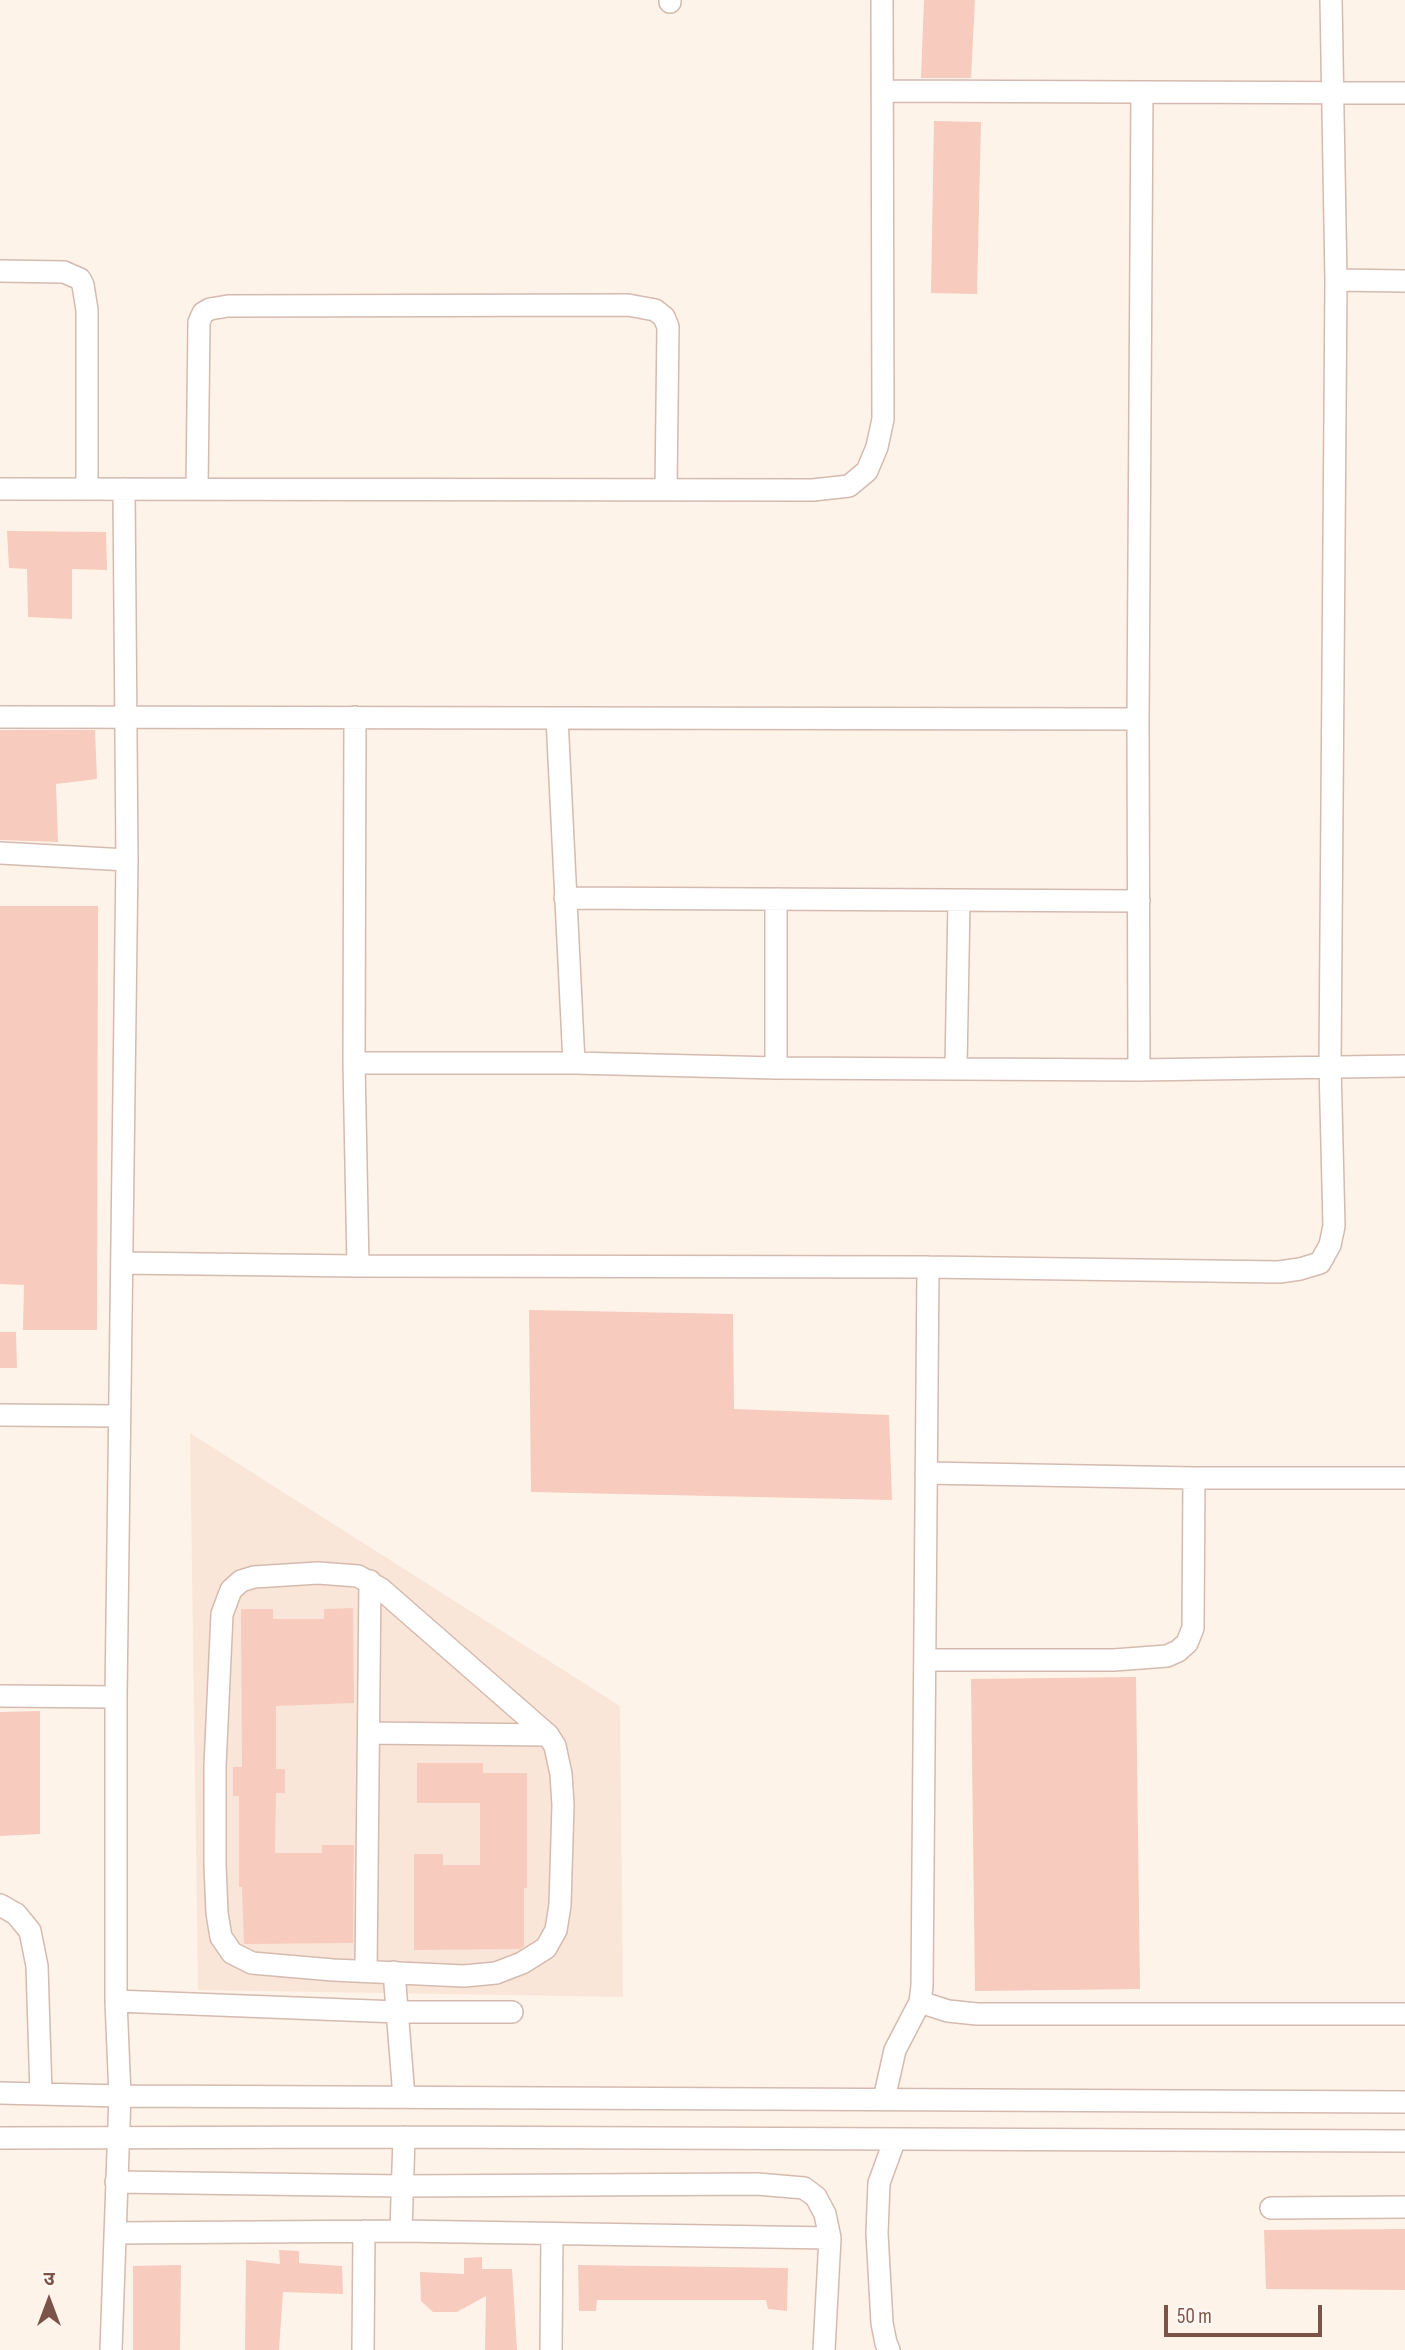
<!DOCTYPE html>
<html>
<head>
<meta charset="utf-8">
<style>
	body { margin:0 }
	#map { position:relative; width:1405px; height:2350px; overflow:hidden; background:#fef3e9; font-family:"Sofia Sans Condensed","Noto Sans Devanagari",sans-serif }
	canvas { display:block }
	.north { position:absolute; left:14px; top:2266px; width:70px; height:70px; -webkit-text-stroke:5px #fff7f1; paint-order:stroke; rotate:0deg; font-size:19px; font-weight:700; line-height:28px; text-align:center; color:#7c5349 }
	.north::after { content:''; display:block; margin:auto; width:24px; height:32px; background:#7c5349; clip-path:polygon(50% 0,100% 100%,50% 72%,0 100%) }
	.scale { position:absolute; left:1164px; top:2305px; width:158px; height:32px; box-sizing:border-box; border:4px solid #7c5349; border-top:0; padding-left:9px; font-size:21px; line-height:24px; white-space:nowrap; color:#7c5349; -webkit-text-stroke:5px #fff7f1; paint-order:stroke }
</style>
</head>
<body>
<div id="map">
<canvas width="1405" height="2350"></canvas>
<div class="north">उ</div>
<div class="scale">50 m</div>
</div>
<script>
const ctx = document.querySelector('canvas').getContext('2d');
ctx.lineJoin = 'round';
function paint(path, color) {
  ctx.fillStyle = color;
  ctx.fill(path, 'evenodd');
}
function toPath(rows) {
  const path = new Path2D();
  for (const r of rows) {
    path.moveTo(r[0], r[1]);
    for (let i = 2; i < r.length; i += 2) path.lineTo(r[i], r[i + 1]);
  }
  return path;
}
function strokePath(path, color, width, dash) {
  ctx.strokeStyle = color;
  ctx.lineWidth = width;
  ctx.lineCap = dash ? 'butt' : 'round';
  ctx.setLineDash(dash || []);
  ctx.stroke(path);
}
const residential = toPath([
	[190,1433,620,1706,623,1997,198,1990]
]);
const building = toPath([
	[924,0,975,0,971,78,921,78],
	[934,121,981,122,977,294,931,293],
	[7,531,106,532,107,570,72,569,72,619,28,617,27,569,9,568],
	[0,730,95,730,97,779,56,784,58,842,0,840],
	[0,906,98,906,97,1330,23,1330,24,1285,0,1284],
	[529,1310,733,1314,734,1409,889,1415,892,1500,531,1492],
	[0,1332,16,1332,17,1368,0,1368],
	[353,1608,354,1703,276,1706,276,1769,285,1769,285,1793,276,1793,275,1853,322,1853,322,1845,354,1845,353,1943,244,1944,242,1887,239,1887,239,1796,233,1796,233,1767,242,1767,241,1609,273,1609,273,1619,324,1619,324,1609],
	[1136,1677,1140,1989,975,1991,971,1679],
	[40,1711,40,1834,0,1836,0,1712],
	[417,1763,483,1763,483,1773,527,1773,527,1888,524,1888,524,1946,520,1949,414,1950,414,1854,443,1854,443,1865,480,1865,480,1803,417,1803],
	[1405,2229,1405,2290,1266,2289,1264,2230],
	[279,2250,299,2251,299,2263,342,2266,343,2294,283,2292,279,2350,245,2350,246,2260,280,2264],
	[482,2257,482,2269,512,2269,517,2350,485,2350,486,2296,457,2312,433,2312,421,2301,420,2272,464,2274,464,2258],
	[181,2265,180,2350,133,2350,133,2266],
	[578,2265,788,2268,787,2311,768,2309,766,2300,597,2300,596,2311,579,2311]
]);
const minor = toPath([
	[670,0,670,2],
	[882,91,1405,93],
	[0,271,64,272,80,279,83,285,87,310,87,489],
	[1336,280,1405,281],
	[197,488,199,322,203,313,210,309,228,306,628,305,655,310,664,317,668,327,666,489],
	[0,489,813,490,849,486,867,471,877,447,883,419,882,0],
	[0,717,1138,719],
	[355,717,354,1063,358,1266],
	[557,718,574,1063],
	[0,853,127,860],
	[565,898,1139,901],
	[776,899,776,1068],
	[354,1063,574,1063,776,1068,1139,1070,1405,1066],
	[956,1067,959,901],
	[1139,1070,1138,719,1142,93],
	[122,1263,358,1266,928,1267,1279,1272,1300,1269,1320,1263,1330,1245,1334,1226,1330,1065,1336,280,1331,0],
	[0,1415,119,1416],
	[926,1473,1194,1478,1405,1478],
	[318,1573,358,1576,381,1589,548,1735,555,1746,561,1774,563,1805,560,1905,556,1930,546,1948,522,1963,496,1973,464,1976,333,1970,252,1963,232,1953,221,1937,217,1913,215,1865,215,1766,222,1614,231,1590,241,1581,254,1577,318,1573],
	[925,1660,1114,1660,1167,1656,1178,1651,1187,1643,1193,1628,1194,1478],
	[0,1696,116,1697],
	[369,1733,548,1735],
	[0,1905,16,1914,30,1931,37,1966,41,2093],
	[366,1971,370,1581],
	[394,1972,404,2097],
	[116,2001,398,2012,512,2012],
	[920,2002,948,2011,977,2014,1405,2014],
	[0,2093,120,2096,1405,2102],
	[884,2099,895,2050,920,2002,922,1986,928,1267],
	[0,2138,404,2137,1405,2141],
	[116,2182,403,2186,757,2184,804,2188,816,2197,825,2214,830,2238,824,2350],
	[1271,2208,1405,2207],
	[401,2231,404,2137],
	[115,2233,401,2231,830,2238],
	[111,2350,120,2096,116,2001,116,1697,127,860,124,489],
	[363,2350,364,2231],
	[551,2350,552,2234],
	[889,2350,886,2343,882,2323,877,2233,879,2183,895,2139]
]);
paint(residential, '#f9e6d9');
paint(building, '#f7cbbe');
strokePath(minor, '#d5baaf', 24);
strokePath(minor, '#fff', 21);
</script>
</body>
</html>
